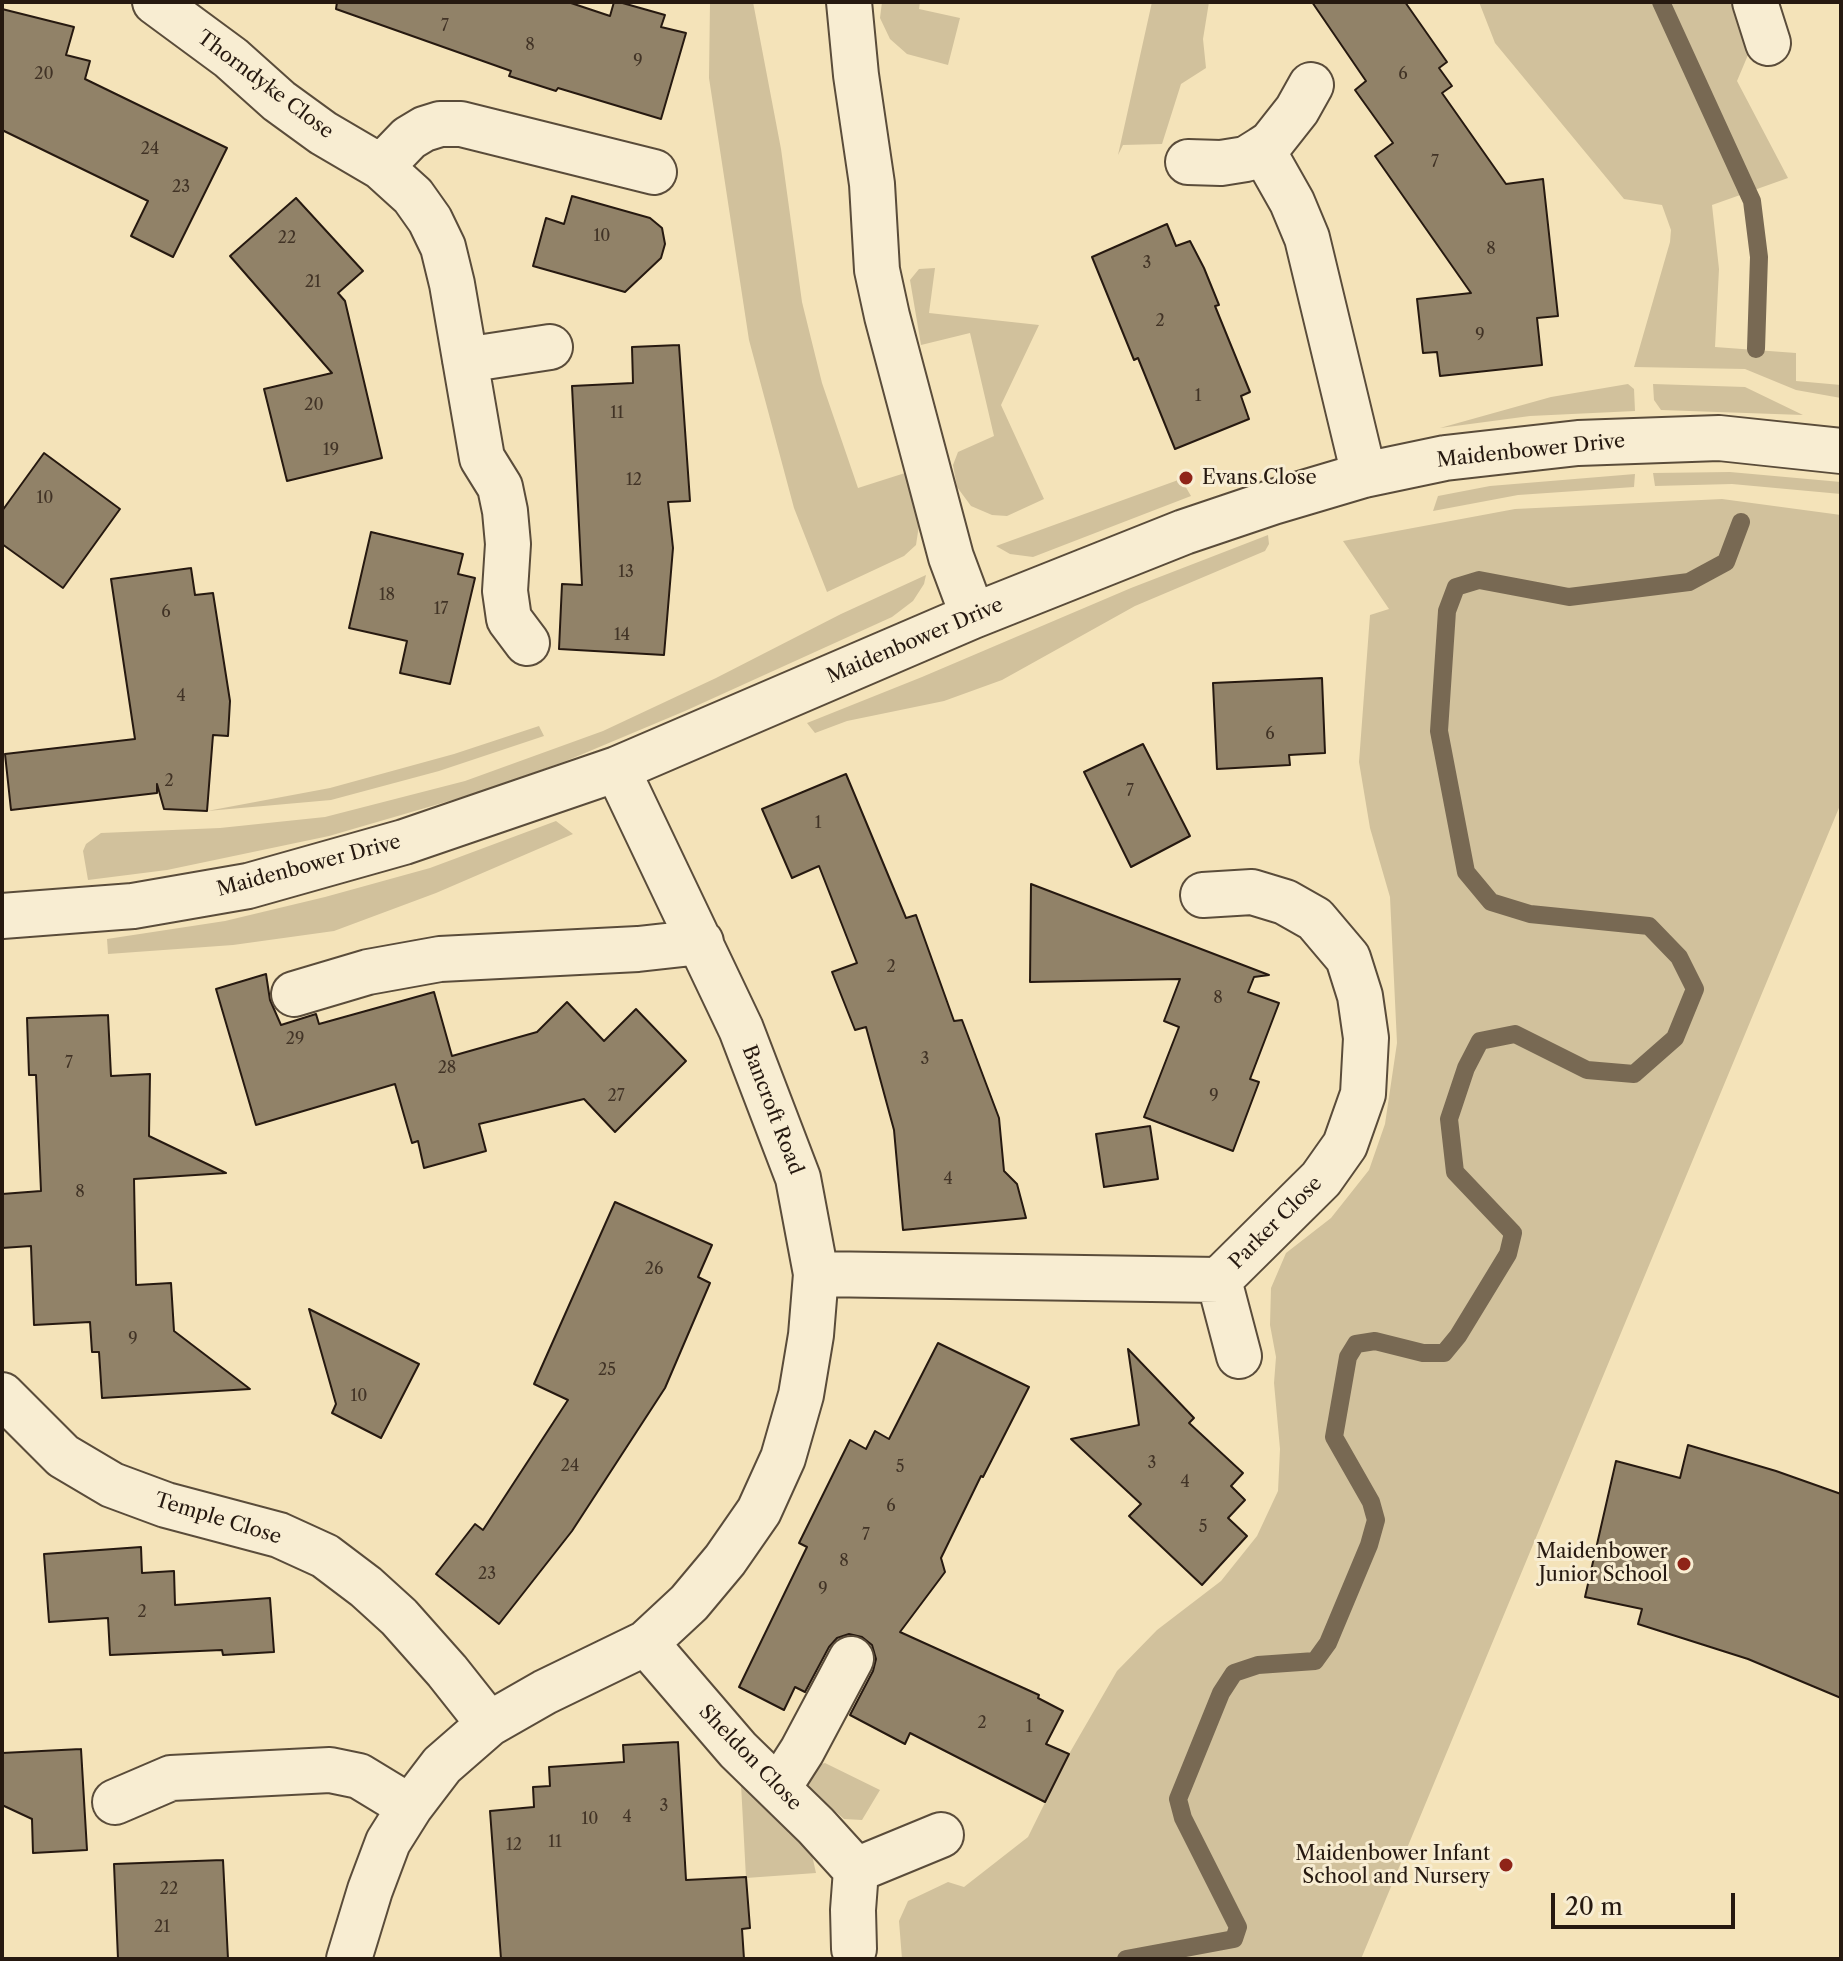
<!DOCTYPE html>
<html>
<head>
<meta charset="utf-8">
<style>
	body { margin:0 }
	#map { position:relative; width:1843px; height:1961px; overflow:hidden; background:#f4e3b9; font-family:"Libre Caslon Text",serif }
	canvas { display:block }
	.frame { position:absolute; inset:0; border:4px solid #261910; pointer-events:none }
	.scale { position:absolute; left:1551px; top:1893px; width:184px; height:36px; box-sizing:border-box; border:4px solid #261910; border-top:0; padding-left:10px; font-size:24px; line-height:28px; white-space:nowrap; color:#261910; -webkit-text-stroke:6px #f8edd2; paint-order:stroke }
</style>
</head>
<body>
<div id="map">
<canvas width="1843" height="1961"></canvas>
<div class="frame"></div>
<div class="scale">20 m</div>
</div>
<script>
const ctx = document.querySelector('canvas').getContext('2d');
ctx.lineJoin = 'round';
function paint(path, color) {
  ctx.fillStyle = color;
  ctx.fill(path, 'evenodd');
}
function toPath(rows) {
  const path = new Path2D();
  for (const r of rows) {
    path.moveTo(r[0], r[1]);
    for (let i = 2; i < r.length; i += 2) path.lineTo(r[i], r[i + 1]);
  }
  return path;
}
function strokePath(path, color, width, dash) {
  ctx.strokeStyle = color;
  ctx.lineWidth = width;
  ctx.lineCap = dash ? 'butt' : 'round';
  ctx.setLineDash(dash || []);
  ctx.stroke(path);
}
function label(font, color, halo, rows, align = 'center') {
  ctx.font = font + ' "Libre Caslon Text",serif';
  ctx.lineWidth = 6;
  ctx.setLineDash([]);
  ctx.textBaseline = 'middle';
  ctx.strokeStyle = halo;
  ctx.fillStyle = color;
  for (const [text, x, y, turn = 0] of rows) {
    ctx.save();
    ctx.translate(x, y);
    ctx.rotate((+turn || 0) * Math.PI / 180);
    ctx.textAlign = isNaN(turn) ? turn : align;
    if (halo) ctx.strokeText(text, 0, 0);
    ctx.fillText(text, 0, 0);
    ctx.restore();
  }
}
const green = toPath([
	[710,2,753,2,781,149,802,302,822,383,858,488,905,473,914,500,919,525,916,545,904,556,827,592,794,508,749,340,709,78],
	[882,2,920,2,919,9,960,18,948,65,907,54,890,39,880,18],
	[1152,2,1209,2,1203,39,1206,68,1181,84,1162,144,1123,145,1118,155],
	[1479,2,1730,2,1748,55,1737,81,1788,178,1712,205,1719,269,1715,347,1796,353,1796,381,1841,385,1841,398,1796,390,1745,369,1634,367,1670,242,1671,230,1662,205,1624,199,1495,43],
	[935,268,929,313,1039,325,1001,405,1044,499,1007,516,992,515,971,506,957,487,953,465,958,452,994,436,970,333,921,345,910,280,919,269],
	[1628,384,1634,389,1635,411,1530,416,1440,428,1551,397],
	[1653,384,1745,387,1803,415,1661,410,1654,400],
	[1730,472,1841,482,1841,494,1732,484,1655,486,1653,473],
	[1635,474,1634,487,1518,495,1433,511,1438,496,1490,486],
	[1181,479,1191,496,1033,557,1010,554,996,546],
	[1722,499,1841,515,1841,803,1361,1959,902,1959,899,1921,908,1901,948,1882,964,1887,1028,1837,1069,1754,1117,1671,1157,1630,1221,1581,1257,1536,1278,1491,1280,1449,1274,1383,1276,1357,1270,1325,1271,1288,1286,1253,1331,1218,1369,1170,1385,1124,1397,1043,1390,897,1370,828,1359,762,1370,615,1389,609,1343,541,1515,509],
	[1268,535,1269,544,1265,551,1135,606,1002,680,944,701,847,721,815,733,807,723,922,677,1131,588],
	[926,575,924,584,913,601,892,617,685,711,566,761,480,792,329,836,167,870,88,880,83,851,86,844,101,833,220,828,325,817,465,781,603,731,716,678,841,614],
	[539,726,544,736,439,771,331,800,207,811,330,788,454,754],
	[556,821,573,834,436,893,334,931,233,945,108,954,107,939,225,921,325,897,430,868],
	[825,1763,880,1790,862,1820,844,1819,800,1780,815,1766],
	[741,1784,802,1841,812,1855,816,1873,746,1878]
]);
const stream = toPath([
	[1661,2,1752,201,1759,257,1756,349],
	[1126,1959,1234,1939,1238,1927,1183,1818,1178,1799,1221,1693,1234,1673,1258,1665,1315,1661,1328,1643,1369,1545,1376,1520,1371,1502,1334,1437,1348,1357,1356,1344,1375,1341,1423,1353,1444,1353,1458,1336,1508,1254,1513,1233,1455,1172,1449,1119,1466,1068,1480,1041,1515,1034,1587,1070,1634,1074,1675,1038,1695,989,1679,957,1649,926,1530,914,1491,902,1466,872,1439,731,1447,611,1456,587,1479,580,1569,597,1689,582,1726,562,1741,522]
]);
const building = toPath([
	[337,2,568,2,610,16,614,2,619,2,665,15,661,27,686,33,661,119,558,88,556,91,509,76,511,71,336,9,337,2],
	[1312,2,1405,2,1447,62,1439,68,1452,86,1442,93,1506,184,1543,179,1558,316,1537,318,1542,365,1440,376,1437,352,1423,353,1417,299,1471,293,1375,156,1393,143,1355,90,1366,81,1312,2],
	[2,9,74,27,66,55,90,61,85,79,227,148,173,257,131,236,148,201,2,130,2,9],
	[572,196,650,218,662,228,665,244,661,258,625,292,533,266,546,218,564,224,572,196],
	[296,198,363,271,338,293,345,301,382,458,287,481,264,389,332,373,230,256,296,198],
	[1167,224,1176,246,1190,241,1204,268,1219,305,1215,306,1250,392,1241,396,1249,419,1175,449,1138,358,1134,360,1092,257,1167,224],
	[679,345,690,501,668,502,673,548,664,655,559,649,562,584,582,585,572,386,633,383,632,347,679,345],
	[44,453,120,509,63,588,2,544,2,511,44,453],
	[371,532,463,554,458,574,475,578,450,684,400,673,407,641,349,628,371,532],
	[191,568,195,595,213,593,230,701,228,736,213,735,207,811,164,809,157,784,157,793,11,810,5,754,135,739,111,579,191,568],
	[1322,678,1325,753,1289,755,1290,765,1217,769,1213,683,1322,678],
	[1143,744,1190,836,1131,867,1084,772,1143,744],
	[846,774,906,918,916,915,954,1021,962,1020,999,1118,1004,1171,1017,1184,1026,1218,903,1230,894,1130,866,1027,855,1030,832,972,857,963,819,866,792,878,762,809,846,774],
	[1031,884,1269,975,1254,977,1248,992,1279,1003,1250,1079,1259,1082,1233,1151,1144,1117,1179,1027,1164,1021,1180,979,1030,982,1031,884],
	[266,974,270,1000,281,1025,316,1014,319,1024,434,992,452,1056,537,1032,567,1002,604,1041,636,1009,686,1061,615,1132,584,1099,479,1124,486,1151,424,1168,418,1141,412,1143,395,1084,256,1125,216,989,266,974],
	[108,1015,111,1076,150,1074,149,1136,226,1173,134,1179,136,1285,171,1283,174,1331,250,1389,102,1398,99,1352,92,1352,90,1322,34,1325,31,1246,2,1248,2,1194,41,1191,36,1075,29,1075,27,1018,108,1015],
	[1150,1126,1158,1179,1104,1187,1096,1134,1150,1126],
	[615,1202,712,1245,698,1277,710,1283,665,1388,572,1531,499,1624,436,1574,475,1524,483,1530,568,1400,534,1384,615,1202],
	[309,1309,419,1364,381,1438,332,1413,336,1404,309,1309],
	[938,1343,1029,1387,983,1477,981,1476,941,1558,945,1572,900,1632,1039,1695,1038,1698,1063,1711,1046,1744,1069,1754,1045,1802,910,1733,905,1744,850,1715,873,1671,876,1659,872,1645,862,1637,849,1634,837,1638,829,1647,805,1692,795,1687,784,1710,739,1687,807,1547,799,1543,850,1440,866,1449,875,1431,889,1439,938,1343],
	[1128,1349,1194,1418,1189,1423,1243,1473,1231,1486,1245,1500,1228,1518,1247,1536,1202,1585,1129,1516,1141,1504,1071,1439,1139,1425,1128,1349],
	[1688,1445,1776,1471,1841,1494,1841,1698,1748,1659,1638,1624,1642,1609,1585,1597,1616,1461,1680,1478,1688,1445],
	[141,1547,142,1573,174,1571,175,1605,270,1598,274,1652,223,1655,222,1650,110,1655,108,1618,49,1622,44,1554,141,1547],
	[678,1742,686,1880,746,1877,750,1928,742,1929,744,1959,501,1959,490,1811,534,1807,533,1787,550,1786,549,1767,624,1762,623,1745,678,1742],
	[81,1749,87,1850,33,1853,32,1819,2,1805,2,1753,81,1749],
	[223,1860,228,1959,118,1959,114,1864,223,1860]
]);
const minor = toPath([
	[155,2,231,58,279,101,323,133,381,167,413,196,430,220,443,247,452,284,482,458,500,487,505,511,508,544,505,591,509,619,527,643],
	[849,2,856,75,872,184,877,270,887,316,951,557,973,616],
	[1755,2,1768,43],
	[1262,149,1292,202,1307,238,1364,475],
	[1188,162,1221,163,1246,159,1262,149,1271,143,1297,110,1311,85],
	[381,167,409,138,424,129,440,124,461,124,654,172],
	[465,360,550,347],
	[1203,895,1252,892,1285,902,1315,919,1348,958,1360,996,1366,1038,1363,1094,1345,1145,1321,1179,1219,1280,1239,1356],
	[2,916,133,906,248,886,404,842,617,769,973,616,1184,532,1273,502,1364,475,1445,458,1578,443,1719,438,1841,451],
	[294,994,368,972,440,959,638,949,701,942],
	[816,1274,1219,1280],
	[2,1395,63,1456,112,1485,166,1505,279,1535,325,1556,366,1587,399,1617,447,1671,489,1724],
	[646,1643,738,1750,816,1826,856,1870,853,1910,854,1949],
	[774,1785,786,1776,802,1751,851,1659],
	[115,1802,171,1778,330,1770,359,1776,410,1807],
	[856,1870,941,1835],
	[349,1959,370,1890,388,1842,410,1807,442,1765,489,1724,545,1692,646,1643,689,1603,725,1560,759,1511,783,1458,801,1395,811,1335,816,1274,798,1178,741,1029,617,769]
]);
const markers = [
	[1186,478,8,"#8f2418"],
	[1684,1564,8,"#8f2418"],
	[1506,1865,8,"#8f2418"]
];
const numberNames = [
	["7",445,26],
	["8",530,45],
	["9",638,61],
	["20",44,74],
	["6",1403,74],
	["24",150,149],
	["7",1435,162],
	["23",181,187],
	["10",602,236],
	["22",287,238],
	["8",1491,249],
	["3",1147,263],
	["21",313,282],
	["2",1160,321],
	["9",1480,335],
	["1",1198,396],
	["20",314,405],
	["11",617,413],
	["19",331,450],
	["12",634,480],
	["10",45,498],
	["13",626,572],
	["18",387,595],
	["17",441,609],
	["6",166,612],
	["14",622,635],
	["4",181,696],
	["6",1270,734],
	["2",169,781],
	["7",1130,791],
	["1",818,823],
	["2",891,967],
	["8",1218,998],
	["29",295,1039],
	["3",925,1059],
	["7",69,1063],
	["28",447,1068],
	["27",616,1096],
	["9",1214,1096],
	["4",948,1179],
	["8",80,1192],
	["26",654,1269],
	["9",133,1339],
	["25",607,1370],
	["10",359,1396],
	["3",1152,1463],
	["24",570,1466],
	["5",900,1467],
	["4",1185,1482],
	["6",891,1506],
	["5",1203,1527],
	["7",866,1535],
	["8",844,1561],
	["23",487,1574],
	["9",823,1589],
	["2",142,1612],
	["2",982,1723],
	["1",1029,1727],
	["3",664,1806],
	["4",627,1817],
	["10",590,1819],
	["11",555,1842],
	["12",514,1845],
	["22",169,1889],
	["21",162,1927]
];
const streetNames = [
	["Thorndyke Close",265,85,37],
	["Maidenbower Drive",1531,451,-6],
	["Maidenbower Drive",915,641,-23],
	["Maidenbower Drive",309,866,-15],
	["Bancroft Road",772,1110,69],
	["Parker Close",1276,1223,-45],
	["Temple Close",218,1519,17],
	["Sheldon Close",750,1758,46]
];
const poiNames = [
	["Evans Close",1202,478,"left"],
	["Maidenbower",1668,1552],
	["Junior School",1668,1575],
	["Maidenbower Infant",1490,1854],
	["School and Nursery",1490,1877]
];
paint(green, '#d1c19c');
strokePath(stream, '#786953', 18);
paint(building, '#918268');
strokePath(building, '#261910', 2);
strokePath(minor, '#5a4c3a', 48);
strokePath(minor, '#f8edd2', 44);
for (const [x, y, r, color] of markers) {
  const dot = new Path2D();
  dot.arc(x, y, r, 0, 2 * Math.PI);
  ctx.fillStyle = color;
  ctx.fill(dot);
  strokePath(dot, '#f8edd2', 3);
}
label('16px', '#413326', null, numberNames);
label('20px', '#261910', '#f8edd2', streetNames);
label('20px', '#261910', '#f8edd2', poiNames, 'right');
</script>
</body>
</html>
